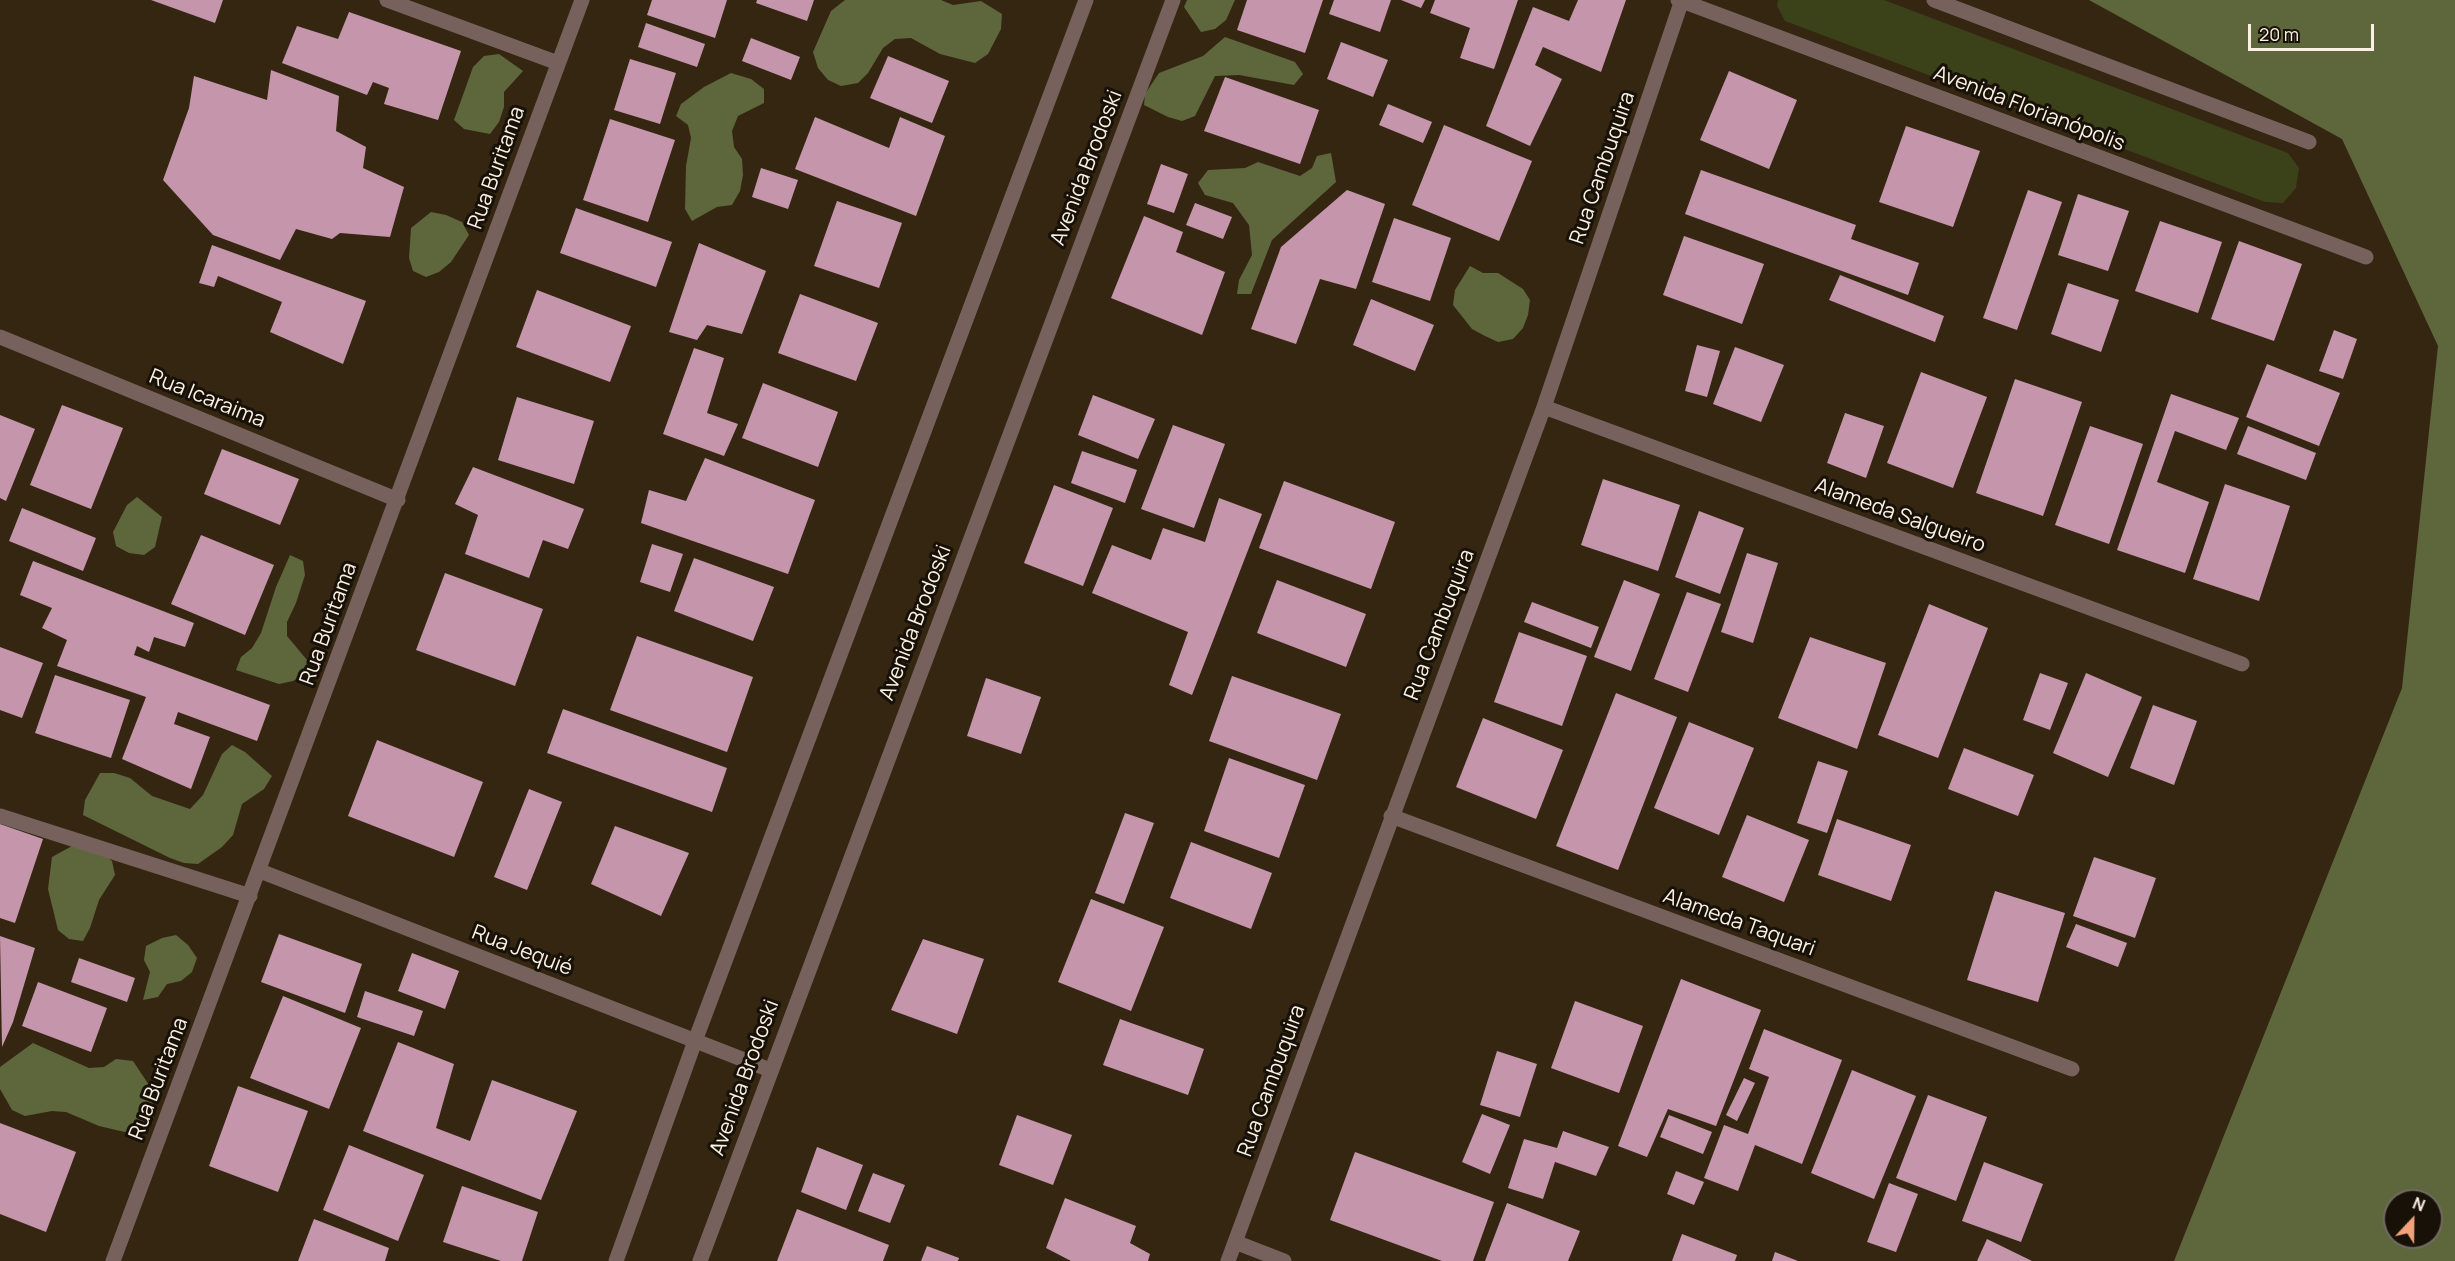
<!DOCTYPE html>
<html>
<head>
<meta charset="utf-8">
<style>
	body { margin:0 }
	#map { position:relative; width:2455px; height:1261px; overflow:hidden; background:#352612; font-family:Manrope,sans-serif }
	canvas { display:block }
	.north { position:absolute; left:2383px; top:1189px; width:60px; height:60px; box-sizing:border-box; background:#171108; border:2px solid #726a60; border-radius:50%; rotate:22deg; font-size:16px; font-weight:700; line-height:24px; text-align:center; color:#fbf0e4 }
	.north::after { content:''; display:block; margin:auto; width:21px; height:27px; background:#f0a27a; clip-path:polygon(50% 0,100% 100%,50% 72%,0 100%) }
	.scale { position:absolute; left:2248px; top:24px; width:126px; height:27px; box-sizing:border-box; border:3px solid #fbf0e4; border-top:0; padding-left:8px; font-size:18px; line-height:21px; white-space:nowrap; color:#fbf0e4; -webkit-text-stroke:4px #171108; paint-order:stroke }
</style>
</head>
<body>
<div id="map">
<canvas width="2455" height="1261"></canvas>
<div class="north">N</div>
<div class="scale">20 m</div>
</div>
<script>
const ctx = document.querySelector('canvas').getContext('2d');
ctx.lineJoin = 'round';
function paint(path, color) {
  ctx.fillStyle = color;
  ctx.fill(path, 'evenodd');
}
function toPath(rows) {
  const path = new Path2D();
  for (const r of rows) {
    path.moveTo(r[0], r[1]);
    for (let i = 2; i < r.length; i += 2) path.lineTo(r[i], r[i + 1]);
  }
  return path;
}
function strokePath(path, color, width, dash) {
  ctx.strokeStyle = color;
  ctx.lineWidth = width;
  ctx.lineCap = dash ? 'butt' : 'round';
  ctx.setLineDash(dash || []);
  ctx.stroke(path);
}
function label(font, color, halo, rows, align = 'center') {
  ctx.font = font + ' Manrope,sans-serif';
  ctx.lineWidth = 6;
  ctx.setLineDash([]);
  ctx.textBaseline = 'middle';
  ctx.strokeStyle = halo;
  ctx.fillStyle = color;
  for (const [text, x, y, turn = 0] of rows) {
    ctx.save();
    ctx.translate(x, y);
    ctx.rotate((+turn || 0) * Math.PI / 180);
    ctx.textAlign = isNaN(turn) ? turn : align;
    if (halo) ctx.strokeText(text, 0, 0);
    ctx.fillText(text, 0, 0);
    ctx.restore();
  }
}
const green = toPath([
	[1778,0,1884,0,2288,153,2299,168,2296,188,2283,203,2265,202,1785,21,1777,6]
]);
const forest = toPath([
	[845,0,941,0,953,5,981,1,1002,14,1001,29,988,54,975,63,940,54,911,38,895,39,883,48,868,73,858,83,841,86,828,80,818,68,813,52,831,11],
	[1187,0,1235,0,1226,20,1215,29,1201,32,1184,7],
	[2089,0,2455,0,2455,1261,2174,1261,2402,688,2438,346,2342,139],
	[2395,1201,2431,1201,2431,1237,2395,1237],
	[1225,37,1295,62,1303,74,1294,85,1239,75,1215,76,1195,116,1182,121,1168,117,1144,105,1145,94,1159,73,1203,56],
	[499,54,523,71,504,92,504,107,499,122,490,134,464,129,454,120,473,67,484,56],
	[731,73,751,79,764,89,764,103,738,116,732,131,734,147,742,159,743,175,740,191,732,205,717,207,692,221,685,209,686,166,691,138,688,125,676,116,681,104,704,87],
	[1331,153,1336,182,1272,240,1251,294,1237,294,1239,280,1252,255,1249,225,1233,203,1205,195,1198,183,1208,170,1245,168,1258,162,1300,176,1312,168,1317,156],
	[431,212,446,215,462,222,469,235,451,262,439,272,426,277,413,271,409,258,411,228],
	[1470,266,1483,273,1498,273,1523,289,1530,300,1528,315,1523,328,1513,339,1498,342,1485,336,1472,329,1453,305,1455,290],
	[137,497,162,517,155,547,144,555,129,553,116,546,113,532,127,505],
	[290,555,303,561,305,575,296,603,287,622,287,636,307,660,305,674,293,681,279,684,236,670,241,657,252,648,261,633,276,587],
	[232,745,245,752,272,776,264,789,242,804,233,835,222,847,198,864,184,863,170,858,83,815,85,800,100,773,114,773,130,778,152,796,190,809,203,795,222,754],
	[72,846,100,851,112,861,115,875,99,900,90,928,83,941,69,939,58,930,48,889,52,857],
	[176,935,188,945,197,958,192,972,181,981,167,984,158,997,143,1000,150,972,144,960,146,946,162,938],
	[33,1043,89,1068,104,1067,116,1059,133,1061,151,1088,154,1117,144,1126,129,1133,99,1126,66,1112,52,1111,25,1116,12,1110,0,1089,0,1067]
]);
const building = toPath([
	[151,0,223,0,215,23],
	[652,0,727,0,715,38,647,15],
	[757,0,814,0,807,21,756,3],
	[1247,0,1323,0,1305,53,1237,30],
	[1334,0,1391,0,1380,32,1329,14],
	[1401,0,1425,0,1421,8],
	[1435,0,1518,0,1494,69,1460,58,1470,28,1430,13],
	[1578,0,1626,0,1601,72,1543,47,1535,65,1562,79,1530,146,1486,126,1533,7,1569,21],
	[349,12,461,51,438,120,384,104,389,88,373,82,367,95,282,63,297,26,338,39],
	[646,23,705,44,697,67,638,47],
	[751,38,800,57,791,80,742,61],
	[1341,42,1388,60,1373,97,1327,79],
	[888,56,949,81,932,123,870,98],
	[630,59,676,73,660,124,614,110],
	[271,70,339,96,336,131,366,147,363,168,404,187,390,237,340,233,332,239,296,229,280,260,213,235,163,180,189,108,194,76,267,100],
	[1729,71,1797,100,1769,169,1700,140],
	[1225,77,1319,110,1300,164,1204,131],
	[1388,104,1432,122,1423,143,1379,125],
	[815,117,889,148,900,117,945,136,916,216,795,169],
	[610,119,675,140,648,222,583,200],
	[1444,125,1532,161,1499,241,1412,205],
	[1906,126,1980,151,1953,227,1879,202],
	[1161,164,1188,174,1174,213,1147,204],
	[761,168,798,180,788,209,752,197],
	[1701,170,1856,225,1851,239,1919,263,1908,295,1685,214],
	[1347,190,1385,204,1356,289,1320,279,1296,344,1251,329,1281,247],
	[2028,190,2062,202,2017,330,1983,318],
	[2078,194,2129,211,2108,271,2058,255],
	[837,201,902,223,879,288,814,266],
	[1195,203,1232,217,1223,239,1186,225],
	[576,208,672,242,656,287,560,253],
	[1144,216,1183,232,1176,252,1225,272,1202,335,1111,298],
	[1394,218,1451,238,1430,301,1372,282],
	[2160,221,2222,242,2198,313,2135,291],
	[1684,236,1764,264,1742,324,1663,295],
	[2239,241,2302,264,2274,341,2211,319],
	[699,243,766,271,742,334,707,325,697,340,669,332],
	[212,245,366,301,343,364,270,332,282,302,218,276,214,287,199,283],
	[1840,275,1944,316,1935,342,1829,300],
	[2068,283,2119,300,2101,352,2051,334],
	[537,290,631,326,610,382,516,347],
	[800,294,878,323,856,381,778,353],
	[1371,299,1434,325,1415,371,1353,345],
	[2334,330,2357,339,2343,379,2319,371],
	[1697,345,1720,351,1707,397,1685,391],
	[1735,347,1784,365,1761,422,1713,404],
	[694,348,724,358,707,413,738,424,724,456,663,434],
	[2267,364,2340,393,2319,446,2246,417],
	[1921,372,1987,397,1953,488,1887,463],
	[2015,379,2082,402,2043,516,1976,493],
	[763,383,838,412,818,467,742,438],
	[2171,394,2239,418,2226,450,2175,431,2157,482,2209,502,2185,573,2117,550],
	[1093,395,1155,419,1138,459,1078,435],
	[517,397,594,421,574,484,498,460],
	[62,405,123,428,91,509,30,485],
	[1845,413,1884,426,1866,478,1827,463],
	[0,415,35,429,6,501,0,498],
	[1173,425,1225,444,1194,528,1141,509],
	[2090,426,2143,444,2109,544,2055,525],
	[2248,426,2316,453,2306,480,2237,454],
	[222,449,299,479,280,525,204,494],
	[1082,451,1137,470,1125,503,1071,483],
	[705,458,815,500,788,574,641,523,649,490,686,501],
	[473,467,584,509,568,549,543,540,529,578,465,554,478,515,455,504],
	[1603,479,1680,505,1658,571,1581,545],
	[1284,481,1395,522,1371,589,1259,548],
	[2225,484,2290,506,2259,601,2193,579],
	[1054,485,1113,508,1083,586,1024,563],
	[1219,498,1262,514,1192,695,1169,685,1188,632,1092,593,1112,545,1151,560,1163,528,1205,542],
	[22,508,96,538,83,571,9,541],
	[1699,511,1744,528,1720,594,1675,577],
	[201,535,274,565,245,635,171,604],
	[652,544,683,554,670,592,640,582],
	[1747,553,1778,563,1753,643,1721,632],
	[694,558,774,587,753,641,674,611],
	[33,561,194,623,185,647,154,637,149,652,137,646,134,655,270,705,257,741,178,712,174,724,210,737,191,789,122,759,146,697,57,666,67,640,42,628,52,608,20,595],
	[445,573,543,609,515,686,416,650],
	[1277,580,1366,614,1346,667,1257,633],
	[1624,580,1660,594,1631,671,1594,657],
	[1687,592,1721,604,1688,692,1654,679],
	[1532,602,1599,627,1591,648,1524,622],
	[1929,604,1988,628,1938,758,1878,735],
	[1519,632,1587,656,1562,726,1494,702],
	[637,636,753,677,727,752,610,710],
	[1810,637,1886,663,1857,749,1778,718],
	[0,647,43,663,22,718,0,710],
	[2040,673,2068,683,2050,730,2023,720],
	[2086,673,2142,697,2108,777,2053,753],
	[55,675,130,700,111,758,35,733],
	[1232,676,1341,714,1317,780,1209,741],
	[986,678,1041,697,1021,754,967,736],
	[1616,693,1677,717,1618,870,1556,846],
	[2153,705,2197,721,2174,785,2130,768],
	[563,709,727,768,712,812,547,753],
	[1483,718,1563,750,1536,819,1456,787],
	[1689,722,1754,748,1719,835,1654,808],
	[377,740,483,782,454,857,348,816],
	[1964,748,2034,775,2018,816,1948,789],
	[1229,758,1305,785,1279,858,1204,831],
	[1818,761,1848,771,1827,833,1797,823],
	[529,789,562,802,527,890,494,877],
	[1125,813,1154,823,1124,904,1095,893],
	[1747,815,1809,840,1784,902,1722,877],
	[1837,819,1911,845,1891,901,1818,875],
	[0,824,43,839,15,923,0,918],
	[615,826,689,853,661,916,591,884],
	[1191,842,1272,873,1251,929,1170,898],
	[2094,857,2156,878,2135,938,2073,916],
	[1995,891,2065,913,2038,1002,1967,980],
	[1091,899,1164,927,1131,1011,1058,982],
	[2076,924,2127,943,2118,967,2066,947],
	[279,934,362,964,345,1013,261,982],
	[0,936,35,948,13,1022,2,1047],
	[923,939,984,959,957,1034,891,1010],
	[412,953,459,971,445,1009,398,991],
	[79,958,135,978,127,1002,71,982],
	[1681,979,1761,1010,1716,1126,1668,1109,1647,1157,1618,1146],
	[38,982,107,1008,91,1052,22,1026],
	[365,991,423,1011,414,1036,357,1017],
	[283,996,361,1028,329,1109,250,1078],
	[1575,1001,1643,1026,1619,1093,1551,1068],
	[1120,1019,1204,1049,1188,1095,1103,1065],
	[1764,1029,1842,1060,1802,1164,1755,1145,1738,1191,1704,1178,1724,1125,1748,1134,1769,1077,1749,1069],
	[398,1042,454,1064,436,1128,470,1141,492,1080,577,1111,541,1200,363,1131],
	[1497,1051,1537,1064,1520,1117,1480,1105],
	[1852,1070,1916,1096,1874,1199,1811,1173],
	[1744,1078,1755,1083,1737,1121,1726,1115],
	[238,1086,308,1111,278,1192,209,1166],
	[1928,1095,1987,1117,1956,1201,1896,1178],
	[1482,1114,1510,1125,1490,1174,1462,1162],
	[1017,1115,1072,1135,1053,1185,999,1165],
	[1669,1115,1712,1132,1703,1154,1660,1137],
	[0,1123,76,1152,46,1232,0,1214],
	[1563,1131,1609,1147,1596,1176,1555,1162,1543,1199,1508,1188,1524,1139,1557,1148],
	[349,1145,424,1175,398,1241,323,1210],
	[817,1147,863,1165,846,1210,801,1192],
	[1355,1152,1494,1202,1473,1261,1442,1261,1330,1220],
	[1984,1162,2043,1184,2021,1242,1962,1221],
	[1676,1171,1704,1182,1694,1205,1667,1194],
	[873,1173,905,1185,890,1223,858,1211],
	[1889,1183,1918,1194,1896,1252,1867,1242],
	[462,1186,538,1212,522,1261,501,1261,443,1242],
	[1065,1198,1136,1226,1130,1243,1150,1254,1148,1261,1071,1261,1046,1248],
	[1507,1203,1580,1231,1568,1261,1485,1261],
	[797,1209,889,1245,883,1261,777,1261],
	[314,1219,389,1248,385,1261,298,1261],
	[1682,1234,1737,1255,1735,1261,1672,1261],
	[1987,1239,2032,1261,1977,1261],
	[927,1246,959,1258,958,1261,921,1261],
	[1775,1252,1798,1261,1772,1261]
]);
const minor = toPath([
	[387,0,558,63],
	[1934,0,2309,142],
	[1682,1,2366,257],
	[0,337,398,500],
	[1544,407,2242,664],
	[0,816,250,896],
	[1391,816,2072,1069],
	[260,871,770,1070],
	[1235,1242,1284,1261],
	[113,1261,582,0],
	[1228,1261,1544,407,1682,0]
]);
const tertiary = toPath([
	[1678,0,1682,1],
	[616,1261,695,1041,1086,0],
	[700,1261,1173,0]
]);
const streetNames = [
	["Avenida Florianópolis",2029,109,21],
	["Rua Buritama",497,168,-70],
	["Avenida Brodoski",1087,168,-69],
	["Rua Cambuquira",1603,168,-71],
	["Rua Icaraima",207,399,22],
	["Alameda Salgueiro",1900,516,20],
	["Avenida Brodoski",916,623,-69],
	["Rua Buritama",329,624,-70],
	["Rua Cambuquira",1440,625,-69],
	["Alameda Taquari",1739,923,20],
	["Rua Jequié",522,951,21],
	["Avenida Brodoski",745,1078,-70],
	["Rua Buritama",159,1079,-69],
	["Rua Cambuquira",1272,1081,-70]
];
paint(green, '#3b4119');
paint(forest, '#5e663c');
paint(building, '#c596ab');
strokePath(minor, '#76615c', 15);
strokePath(tertiary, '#76615c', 15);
label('21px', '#fbf0e4', '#171108', streetNames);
</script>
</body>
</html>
